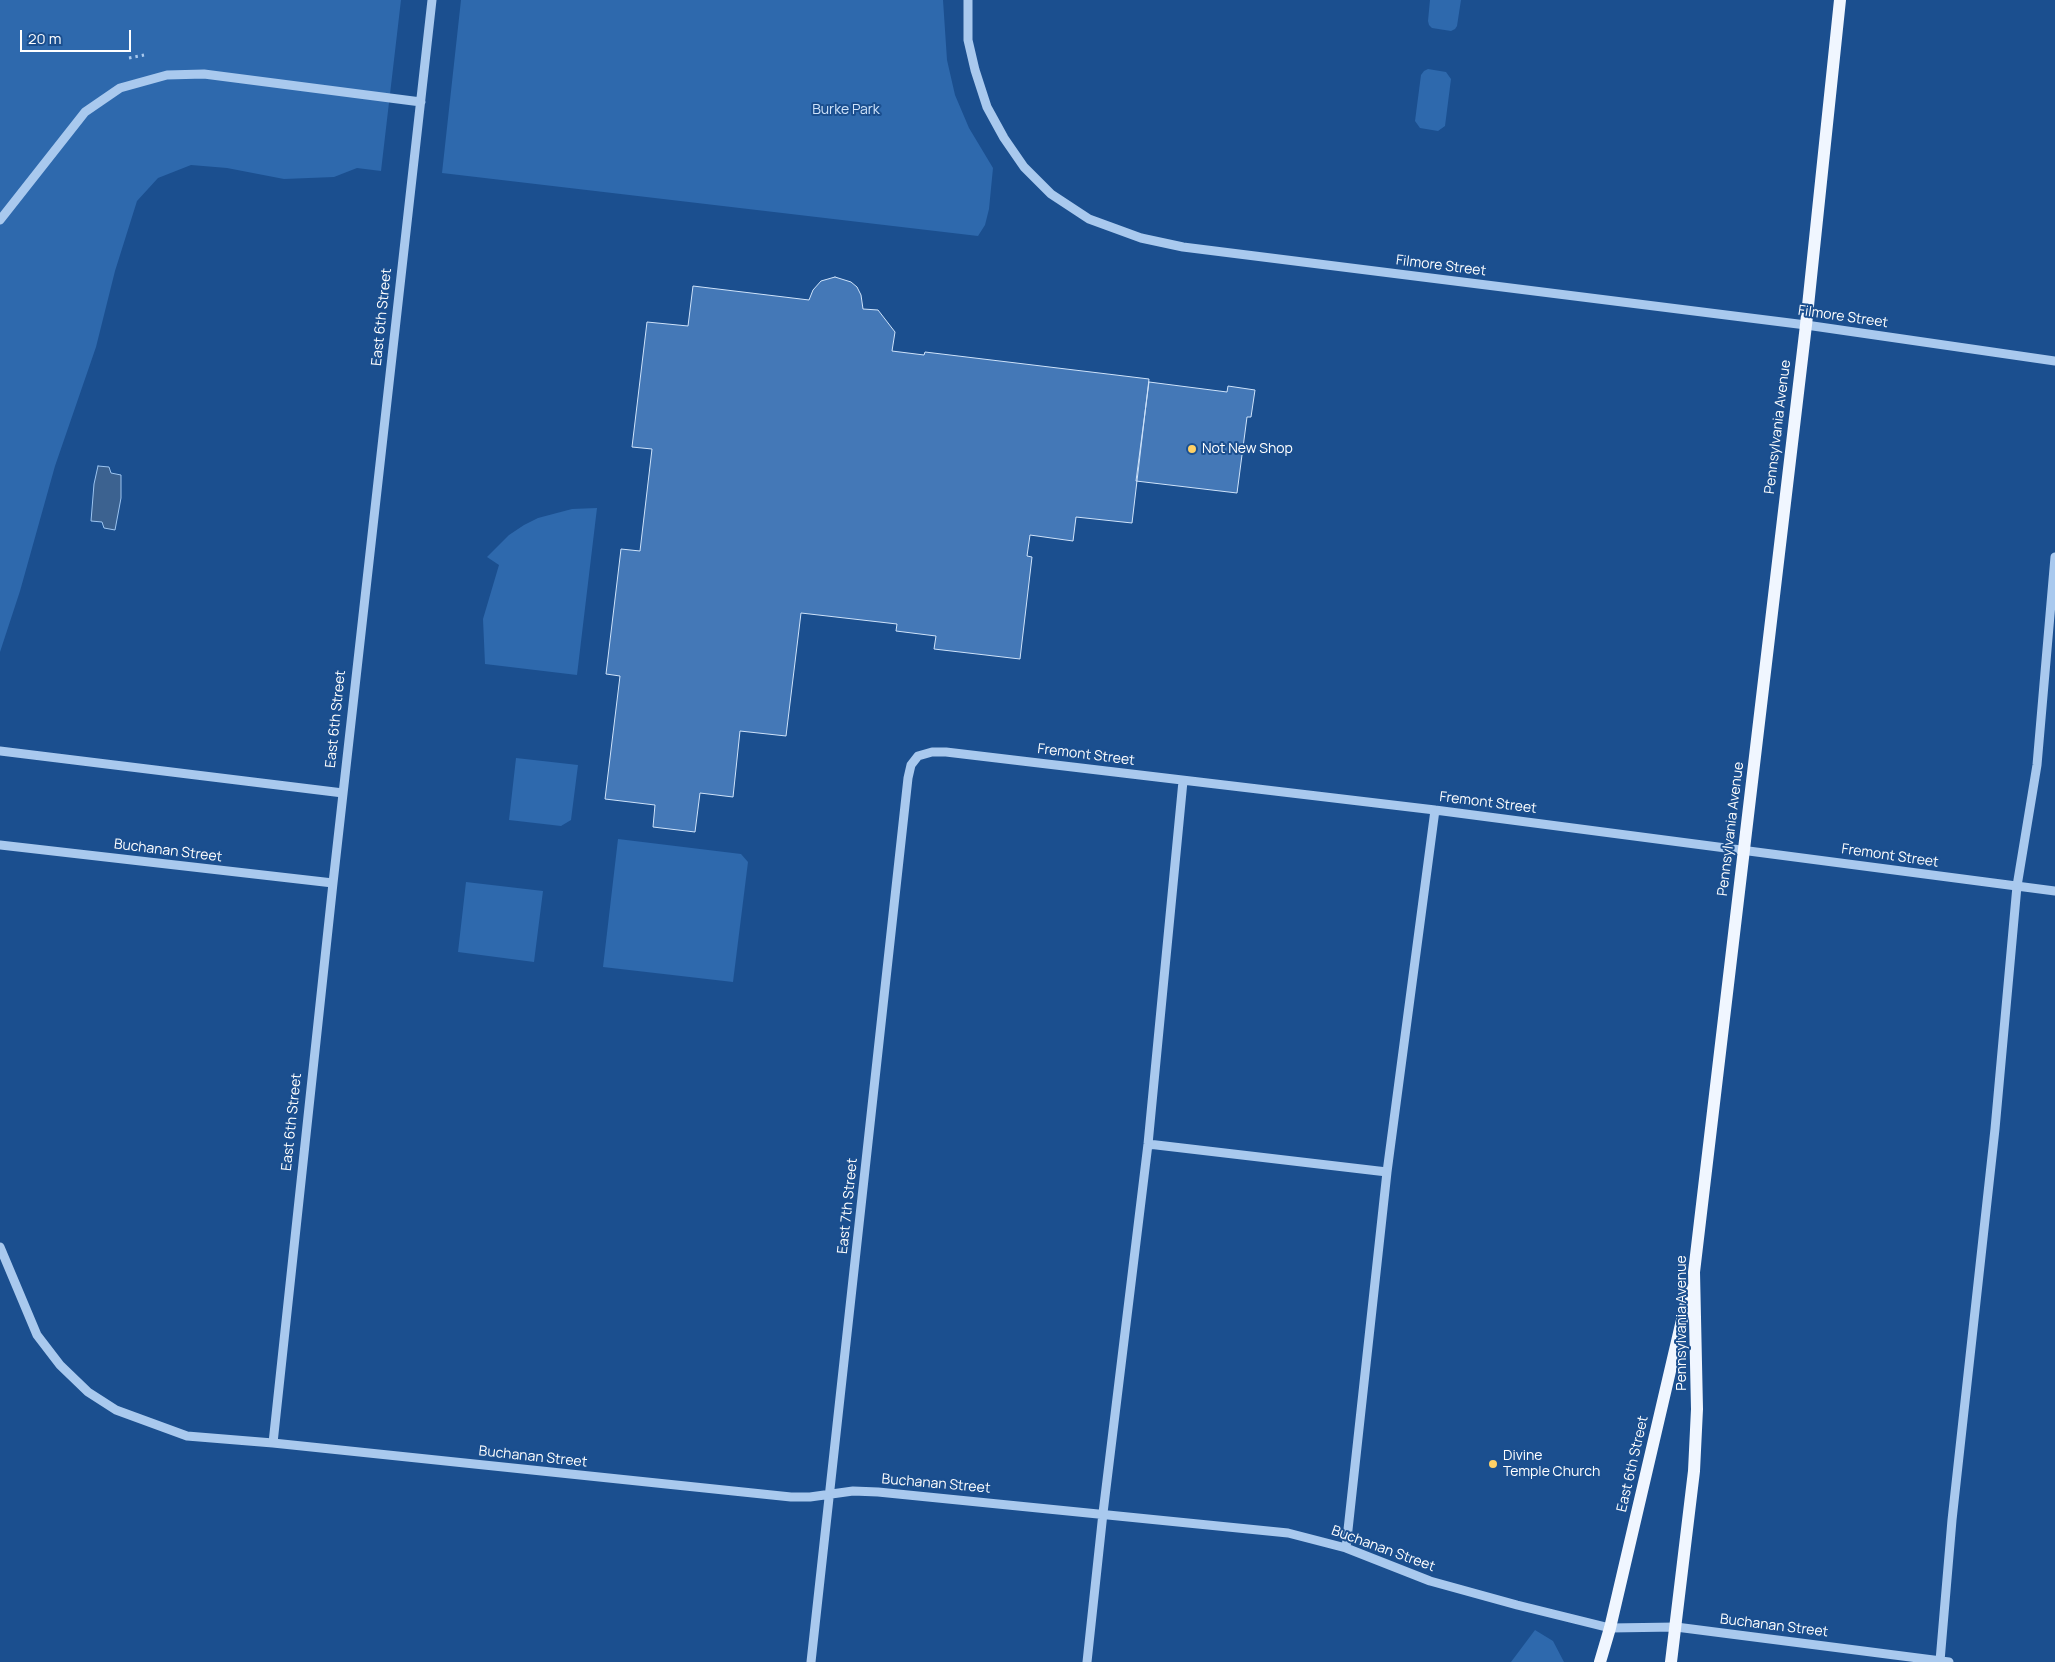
<!DOCTYPE html>
<html>
<head>
<meta charset="utf-8">
<style>
	body { margin:0 }
	#map { position:relative; width:2055px; height:1662px; overflow:hidden; background:#1b4f8f; font-family:Manrope,sans-serif }
	canvas { display:block }
	.scale { position:absolute; left:20px; top:30px; width:111px; height:22px; box-sizing:border-box; border:2px solid #fff; border-top:0; padding-left:6px; font-size:15px; line-height:18px; white-space:nowrap; color:#fff; -webkit-text-stroke:4px #1b4f8f; paint-order:stroke }
</style>
</head>
<body>
<div id="map">
<canvas width="2055" height="1662"></canvas>
<div class="scale">20 m</div>
</div>
<script>
const ctx = document.querySelector('canvas').getContext('2d');
ctx.lineJoin = 'round';
function paint(path, color) {
  ctx.fillStyle = color;
  ctx.fill(path, 'evenodd');
}
function toPath(rows) {
  const path = new Path2D();
  for (const r of rows) {
    path.moveTo(r[0], r[1]);
    for (let i = 2; i < r.length; i += 2) path.lineTo(r[i], r[i + 1]);
  }
  return path;
}
function strokePath(path, color, width, dash) {
  ctx.strokeStyle = color;
  ctx.lineWidth = width;
  ctx.lineCap = dash ? 'butt' : 'round';
  ctx.setLineDash(dash || []);
  ctx.stroke(path);
}
function label(font, color, halo, rows, align = 'center') {
  ctx.font = font + ' Manrope,sans-serif';
  ctx.lineWidth = 4;
  ctx.setLineDash([]);
  ctx.textBaseline = 'middle';
  ctx.strokeStyle = halo;
  ctx.fillStyle = color;
  for (const [text, x, y, turn = 0] of rows) {
    ctx.save();
    ctx.translate(x, y);
    ctx.rotate((+turn || 0) * Math.PI / 180);
    ctx.textAlign = isNaN(turn) ? turn : align;
    if (halo) ctx.strokeText(text, 0, 0);
    ctx.fillText(text, 0, 0);
    ctx.restore();
  }
}
const green = toPath([
	[0,0,401,0,381,171,357,168,334,177,284,179,227,168,191,165,158,178,137,201,115,271,96,347,55,466,20,591,0,652],
	[461,0,943,0,947,60,955,95,969,128,993,168,989,209,985,225,978,236,442,173],
	[1430,0,1461,0,1457,26,1455,29,1451,31,1432,28,1429,25,1428,21],
	[1428,69,1446,72,1451,79,1445,126,1438,131,1420,128,1415,121,1421,75,1424,71],
	[597,508,577,675,485,664,483,619,499,565,487,557,509,535,524,525,538,518,572,509],
	[516,758,578,765,571,820,561,826,509,820],
	[618,839,741,854,748,862,733,982,603,967],
	[466,882,543,891,534,962,458,952],
	[1535,1630,1553,1641,1564,1662,1511,1662]
]);
const water = toPath([
	[98,466,109,467,111,473,121,475,121,498,115,530,104,528,102,522,91,521,94,484,98,466]
]);
const building = toPath([
	[835,277,851,282,857,287,861,295,863,309,878,310,895,332,892,351,924,355,925,352,1149,379,1132,523,1076,517,1073,541,1030,535,1027,556,1032,557,1020,659,934,649,936,636,896,631,897,624,801,613,786,736,740,731,733,797,700,793,695,832,653,827,655,805,605,799,620,676,606,674,621,549,640,551,652,449,632,447,647,322,688,326,693,286,809,300,813,290,821,281,835,277],
	[1149,382,1227,392,1228,386,1255,390,1251,417,1247,417,1237,493,1136,481,1149,382]
]);
const path = toPath([
	[129,58,144,55]
]);
const minor = toPath([
	[968,0,968,40,975,70,987,107,1004,138,1024,167,1051,194,1089,219,1141,238,1183,247,1806,325,2055,361],
	[0,220,85,112,120,88,167,75,204,74,421,102],
	[0,751,343,793],
	[0,845,333,883],
	[1148,1144,1387,1172],
	[0,1247,37,1335,60,1365,88,1392,116,1410,187,1436,273,1443,791,1497,810,1497,853,1491,878,1492,1288,1533,1346,1548,1430,1581,1517,1605,1610,1628,1676,1627,1949,1662],
	[273,1443,333,883,432,0],
	[1346,1548,1387,1172,1435,810],
	[1940,1661,1952,1520,1995,1129,2017,886,2037,765,2055,557],
	[811,1662,908,778,911,765,918,756,932,752,946,752,1435,810,2055,891],
	[1087,1662,1103,1513,1148,1144,1183,781]
]);
const major = toPath([
	[1600,1662,1610,1628,1689,1290],
	[1671,1662,1694,1471,1697,1409,1694,1272,1806,325,1840,0]
]);
const markers = [
	[1192,449,5,"#ffd166"],
	[1493,1464,5,"#ffd166"]
];
const parkNames = [
	["Burke Park",846,110]
];
const streetNames = [
	["Filmore Street",1441,266,7],
	["East 6th Street",382,317,-84],
	["Filmore Street",1843,317,8],
	["Pennsylvania Avenue",1778,427,-83],
	["East 6th Street",336,719,-84],
	["Fremont Street",1086,755,7],
	["Fremont Street",1488,803,7],
	["Pennsylvania Avenue",1731,829,-83],
	["Buchanan Street",168,851,7],
	["Fremont Street",1890,856,8],
	["East 6th Street",292,1122,-84],
	["East 7th Street",848,1206,-84],
	["Pennsylvania Avenue",1682,1323,-90],
	["Buchanan Street",533,1457,6],
	["East 6th Street",1633,1464,-77],
	["Buchanan Street",936,1484,5],
	["Buchanan Street",1383,1549,20],
	["Buchanan Street",1774,1626,7]
];
const poiNames = [
	["Not New Shop",1202,449],
	["Divine",1503,1456],
	["Temple Church",1503,1472]
];
paint(green, '#2e69ad');
paint(water, '#3c6290');
strokePath(water, '#9cc4f0', 1);
paint(building, '#4478b7');
strokePath(building, '#cfe3fa', 1);
strokePath(path, '#a9c9ee', 3, [2.5, 4]);
strokePath(minor, '#a9c9ee', 9);
strokePath(major, '#f0f6ff', 12);
for (const [x, y, r, color] of markers) {
  const dot = new Path2D();
  dot.arc(x, y, r, 0, 2 * Math.PI);
  ctx.fillStyle = color;
  ctx.fill(dot);
  strokePath(dot, '#1b4f8f', 2);
}
label('14px', '#cfe3fa', '#1b4f8f', parkNames);
label('14px', '#fff', '#1b4f8f', streetNames);
label('14px', '#fff', '#1b4f8f', poiNames, 'left');
</script>
</body>
</html>
